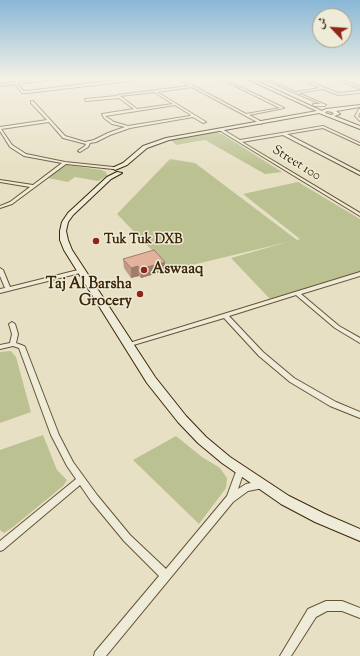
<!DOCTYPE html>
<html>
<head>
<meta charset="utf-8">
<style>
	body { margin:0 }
	#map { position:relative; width:360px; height:656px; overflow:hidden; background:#e7e0c5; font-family:"Sorts Mill Goudy",Amiri,serif }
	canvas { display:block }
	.north { position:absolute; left:312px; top:8px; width:40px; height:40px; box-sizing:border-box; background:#efebd9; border:1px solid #a79c85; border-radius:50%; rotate:295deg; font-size:11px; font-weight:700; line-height:16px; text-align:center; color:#3c2607 }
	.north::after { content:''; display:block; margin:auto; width:14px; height:18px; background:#8f2418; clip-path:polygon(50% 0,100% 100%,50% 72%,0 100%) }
</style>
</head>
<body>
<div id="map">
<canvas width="360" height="656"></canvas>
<div class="north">ش</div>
</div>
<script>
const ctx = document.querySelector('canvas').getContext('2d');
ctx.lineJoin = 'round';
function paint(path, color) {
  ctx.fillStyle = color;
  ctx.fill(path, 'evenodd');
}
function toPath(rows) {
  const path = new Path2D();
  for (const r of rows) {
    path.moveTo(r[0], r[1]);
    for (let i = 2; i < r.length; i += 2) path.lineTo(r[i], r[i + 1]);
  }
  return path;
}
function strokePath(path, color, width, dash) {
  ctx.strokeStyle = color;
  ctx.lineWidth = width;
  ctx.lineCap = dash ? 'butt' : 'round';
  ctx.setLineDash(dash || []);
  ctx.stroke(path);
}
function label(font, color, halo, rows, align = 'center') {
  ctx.font = font + ' "Sorts Mill Goudy",serif';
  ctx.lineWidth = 3;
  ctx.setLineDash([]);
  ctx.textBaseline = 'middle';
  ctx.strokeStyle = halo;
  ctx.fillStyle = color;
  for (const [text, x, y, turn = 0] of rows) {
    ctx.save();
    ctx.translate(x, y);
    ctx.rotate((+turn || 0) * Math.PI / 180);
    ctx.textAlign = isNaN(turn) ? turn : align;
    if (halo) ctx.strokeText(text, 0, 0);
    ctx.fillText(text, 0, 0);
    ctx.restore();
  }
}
const green = toPath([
	[216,132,222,134,282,172,265,174,205,140,176,145,171,140],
	[170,159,195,163,297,240,300,239,243,194,298,182,360,219,360,272,270,299,231,258,288,242,171,270,117,214],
	[67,165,101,170,106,172,107,176,98,181,75,177,68,182,48,178,63,166],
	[11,351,16,357,31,412,0,423,0,352],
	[43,435,57,470,67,480,63,486,13,527,4,533,0,530,0,450],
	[176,436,202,457,220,468,227,478,226,488,199,524,133,460]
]);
const street = toPath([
	[54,78,62,78,17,84,24,91,27,91,134,78,130,81,27,93,22,93,15,84,0,86,0,84,54,78],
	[176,78,179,78,246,114,280,108,219,78,222,78,284,108,249,115,262,122,261,124,192,87,157,92,206,122,203,123,193,117,130,128,110,135,96,142,90,143,88,147,80,152,78,151,79,150,85,146,86,144,63,138,49,122,1,129,12,145,26,154,65,162,113,167,115,168,113,169,66,164,12,204,0,208,0,206,10,202,30,187,0,182,0,180,33,185,62,163,24,156,10,147,0,131,0,127,47,120,31,103,31,101,33,101,65,136,85,142,94,140,108,133,125,127,112,124,104,118,102,114,134,109,119,98,86,101,85,99,117,96,118,95,189,86,176,78],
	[154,92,173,104,137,109,120,96,154,92],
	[175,105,191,115,190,116,128,126,114,122,105,116,175,105],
	[261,78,264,78,296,92,320,88,297,78,300,78,338,93,360,91,360,93,338,95,323,89,298,93,326,105,325,106,314,106,313,104,321,104,261,78],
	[335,78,338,78,360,87,360,89,335,78],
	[359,109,360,109,360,112,358,116,360,118,360,121,355,116,359,109],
	[323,126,360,143,360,145,323,128,287,134,360,172,360,175,283,135,242,142,360,213,360,216,219,130,222,129,240,140,323,126],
	[0,268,3,270,10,287,82,269,85,271,84,272,0,293,0,289,5,288,0,276,0,268],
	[360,272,360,276,301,294,339,326,360,338,360,343,335,328,296,295,229,316,263,352,294,378,336,402,360,412,360,418,330,406,290,382,259,356,224,318,130,346,126,346,125,345,126,344,360,272],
	[12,322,15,324,18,334,16,343,24,346,25,347,59,435,73,462,97,495,130,535,166,569,227,496,237,469,240,468,243,469,244,471,238,489,246,484,260,481,263,482,264,485,263,488,248,491,233,502,106,656,94,656,95,652,159,576,124,541,91,501,80,485,3,550,0,551,0,541,76,479,67,466,51,435,19,348,13,346,0,349,0,345,10,343,12,334,9,324,12,322],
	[326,601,342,601,360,608,360,618,342,611,327,611,316,617,291,656,280,656,308,609,326,601]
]);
const secondary = toPath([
	[245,78,250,78,322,111,326,109,360,105,360,107,336,111,340,114,334,116,360,126,360,129,319,113,169,140,147,148,127,165,115,170,112,168,123,163,143,146,166,138,317,111,245,78],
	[327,111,332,112,334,114,331,115,325,113,327,111],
	[117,172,122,173,111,179,73,215,68,222,66,231,68,240,72,250,155,377,186,416,206,437,230,457,289,496,325,514,360,529,360,541,315,522,281,504,222,463,198,443,178,422,147,383,64,250,60,240,60,231,62,222,68,213,107,177,117,172]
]);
const wall = toPath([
	[123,259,165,262,165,271,141,278,139,276,131,278,124,268]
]);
const shadedWall = toPath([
	[165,262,165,271,141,278,140,269],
	[138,266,139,276,131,278,131,268]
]);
const building = toPath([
	[154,250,165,262,140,269,138,266,131,268,123,259,154,250]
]);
const markers = [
	[96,241,4,"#8f2418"],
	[144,270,4,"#8f2418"],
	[140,294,4,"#8f2418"]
];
const farStreetnames = [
	["Street 100",296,164,32]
];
const farPoinames = [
	["Tuk Tuk DXB",104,241]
];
const poiNames = [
	["Aswaaq",152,270],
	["Taj Al Barsha",132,285,"right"],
	["Grocery",132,302,"right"]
];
paint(green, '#bbc191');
strokePath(street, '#675436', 2);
strokePath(secondary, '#3c2607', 2);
paint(street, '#efebd9');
paint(secondary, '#efebd9');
paint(wall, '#c29986');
paint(shadedWall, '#9e7d6d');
paint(building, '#e2b29c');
strokePath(building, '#9e7d6d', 1);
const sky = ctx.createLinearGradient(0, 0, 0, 170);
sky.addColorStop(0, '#88b7d6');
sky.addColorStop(0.46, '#f4f1e5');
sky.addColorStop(1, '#f4f1e500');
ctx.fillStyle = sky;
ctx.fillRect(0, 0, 360, 170);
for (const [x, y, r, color] of markers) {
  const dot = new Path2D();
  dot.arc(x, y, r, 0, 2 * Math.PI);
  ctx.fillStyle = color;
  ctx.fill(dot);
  strokePath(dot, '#efebd9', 1.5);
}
label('13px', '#3c2607', '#efebd9', farStreetnames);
label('bold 13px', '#3c2607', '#efebd9', farPoinames, 'left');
label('bold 15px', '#3c2607', '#efebd9', poiNames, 'left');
</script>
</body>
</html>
